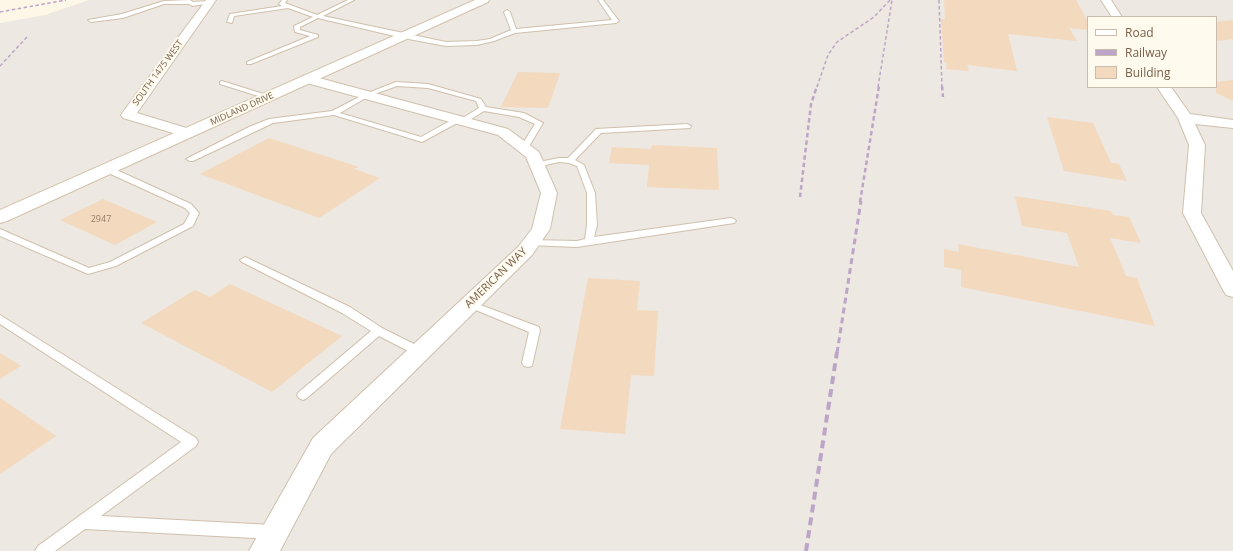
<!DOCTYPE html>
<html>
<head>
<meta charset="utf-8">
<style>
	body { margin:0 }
	#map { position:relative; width:1233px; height:551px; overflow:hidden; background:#fdf7e7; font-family:"Open Sans",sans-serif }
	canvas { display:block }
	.legend { position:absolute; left:1087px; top:16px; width:130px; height:72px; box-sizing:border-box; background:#fffaee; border:1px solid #c9bcac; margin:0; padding:5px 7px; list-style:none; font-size:12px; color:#78604a }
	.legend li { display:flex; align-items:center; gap:8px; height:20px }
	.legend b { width:20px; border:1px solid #c9bcac }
</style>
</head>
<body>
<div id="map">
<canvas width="1233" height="551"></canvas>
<ul class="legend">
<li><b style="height:5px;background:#fff"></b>Road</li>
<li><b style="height:5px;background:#bca5c8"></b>Railway</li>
<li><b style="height:11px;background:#f3d9be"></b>Building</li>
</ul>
</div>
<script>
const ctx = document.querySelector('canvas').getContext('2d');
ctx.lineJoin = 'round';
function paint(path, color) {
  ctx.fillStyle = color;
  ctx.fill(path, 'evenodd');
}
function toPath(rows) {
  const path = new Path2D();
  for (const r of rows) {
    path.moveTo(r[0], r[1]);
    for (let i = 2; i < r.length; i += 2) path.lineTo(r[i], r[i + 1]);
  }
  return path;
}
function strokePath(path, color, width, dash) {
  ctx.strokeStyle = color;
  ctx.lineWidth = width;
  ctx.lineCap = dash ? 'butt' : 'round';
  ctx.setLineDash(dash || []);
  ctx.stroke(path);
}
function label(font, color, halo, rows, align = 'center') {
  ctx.font = font + ' "Open Sans",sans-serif';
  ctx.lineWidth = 4;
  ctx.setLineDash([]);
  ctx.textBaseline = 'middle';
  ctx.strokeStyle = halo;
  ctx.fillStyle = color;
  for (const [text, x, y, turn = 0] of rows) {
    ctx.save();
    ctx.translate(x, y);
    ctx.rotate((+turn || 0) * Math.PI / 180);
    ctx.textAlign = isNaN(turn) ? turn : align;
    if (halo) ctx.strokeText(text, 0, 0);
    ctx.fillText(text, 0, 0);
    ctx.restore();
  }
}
const industrial = toPath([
	[89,0,1233,0,1233,551,0,551,0,23,45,15],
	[1088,17,1216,17,1216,87,1088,87]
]);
const building = toPath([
	[944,0,1076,0,1088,22,1088,30,1069,28,1077,41,1008,34,1017,71,967,65,969,71,946,69,947,63,944,62,941,19,945,19],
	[1233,20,1233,39,1216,41,1216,22],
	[518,72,560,73,548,108,501,107],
	[1233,80,1233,101,1216,93,1216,82],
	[1047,117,1093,123,1111,163,1119,164,1127,181,1064,171],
	[269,138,359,167,354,169,380,178,319,218,200,174],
	[652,145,717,148,719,190,647,187,649,165,609,163,612,147,651,149],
	[1015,196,1111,211,1113,215,1129,217,1141,243,1110,238,1126,276,1137,278,1155,326,961,287,961,270,944,267,944,249,959,252,958,244,1079,267,1067,233,1022,226],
	[103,199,157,222,115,245,60,220],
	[588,278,640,281,637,310,658,311,654,376,631,375,625,434,560,429],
	[230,284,342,336,272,392,141,323,195,290,210,297],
	[0,353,21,366,0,379],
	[0,398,56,436,0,474]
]);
const lane = toPath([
	[190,0,193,2,209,1,212,3,192,6,189,4,164,4,123,18,91,22,88,20,122,14,164,1,190,0],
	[282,0,287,0,285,3,317,15,348,0,354,0,323,16,446,42,477,41,490,39,511,30,504,12,507,10,510,12,516,29,612,20,598,0,603,0,619,21,616,23,515,33,494,41,477,45,446,46,403,38,318,18,300,27,300,30,318,35,318,37,251,64,247,64,247,62,310,36,295,32,294,26,313,17,288,8,234,16,232,23,227,22,230,14,282,6,279,4,282,0],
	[222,81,270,96,271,97,268,99,220,84,220,82,222,81],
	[396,82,428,84,481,99,486,107,524,113,543,123,528,148,524,150,520,148,535,124,519,117,484,111,465,123,459,122,422,142,334,115,273,123,193,161,190,161,186,159,249,127,269,119,332,111,365,94,396,82],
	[397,86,428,88,476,101,479,108,461,119,455,118,421,137,340,113,369,96,397,86],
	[687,124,691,126,690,128,601,133,575,160,584,165,595,193,597,225,594,237,731,218,734,219,736,221,734,223,577,247,528,245,526,243,531,240,577,241,585,239,587,225,587,193,577,166,569,163,559,162,537,167,534,167,534,163,559,158,568,158,596,129,687,124],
	[104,167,110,167,191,204,199,213,193,226,116,266,88,274,0,236,0,229,89,268,110,262,184,224,190,213,185,208,104,171,104,167],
	[245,257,350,307,382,328,424,349,426,352,424,355,416,355,379,336,307,398,303,400,299,398,297,395,299,392,371,331,342,313,242,262,240,260,245,257],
	[470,301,539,327,540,330,532,366,528,367,524,366,522,363,529,332,466,306,465,304,466,302,470,301],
	[0,315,196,438,198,442,196,446,101,516,273,525,278,527,280,532,278,537,273,539,85,529,55,551,35,551,38,546,181,442,0,324,0,315]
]);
const street = toPath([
	[206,0,216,0,137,113,193,130,195,133,193,136,188,137,183,136,123,118,121,115,123,112,206,0],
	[1101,0,1111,0,1122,17,1112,17,1101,0],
	[308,75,508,129,539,152,557,193,550,229,532,255,331,454,280,551,249,551,313,438,518,247,532,229,541,193,526,157,498,135,303,82,302,79,303,76,308,75],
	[1157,87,1171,87,1190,114,1233,120,1233,128,1195,124,1205,145,1201,213,1233,271,1233,297,1226,295,1223,290,1183,213,1189,145,1178,118,1157,87]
]);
const secondary = toPath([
	[475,0,489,0,488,2,7,221,0,223,0,210,475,0]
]);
const railFar3 = toPath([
	[939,0,942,87],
	[0,12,66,0],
	[0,66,27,37],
	[817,87,828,55,837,42,874,17,890,0],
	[878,87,892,0]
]);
const railFar2 = toPath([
	[942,86,943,97],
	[800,197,811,104,817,86],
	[860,202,879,86]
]);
const railFar1 = toPath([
	[837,353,861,201]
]);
const rail = toPath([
	[806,551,837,352]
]);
const farStreetnames = [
	["SOUTH 1475 WEST",158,73,-54],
	["MIDLAND DRIVE",242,109,-24]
];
const numberNames = [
	["2947",101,219]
];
const streetNames = [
	["AMERICAN WAY",496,278,-44]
];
paint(industrial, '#ede8e1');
paint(building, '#f3d9be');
strokePath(lane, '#cfc0ac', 2);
strokePath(street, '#cfc0ac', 2);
strokePath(secondary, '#d2c1aa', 2);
paint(lane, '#fff');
paint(street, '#fff');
paint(secondary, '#fff');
strokePath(railFar3, '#bca5c8', 1.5, [3.5, 2.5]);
strokePath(railFar2, '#bca5c8', 2.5, [4.5, 3]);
strokePath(railFar1, '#bca5c8', 3, [6, 4]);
strokePath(rail, '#bca5c8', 4, [8, 5]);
label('9px', '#78604a', '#fffaee', farStreetnames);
label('9px', '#977e67', null, numberNames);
label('11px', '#78604a', '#fffaee', streetNames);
</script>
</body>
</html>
